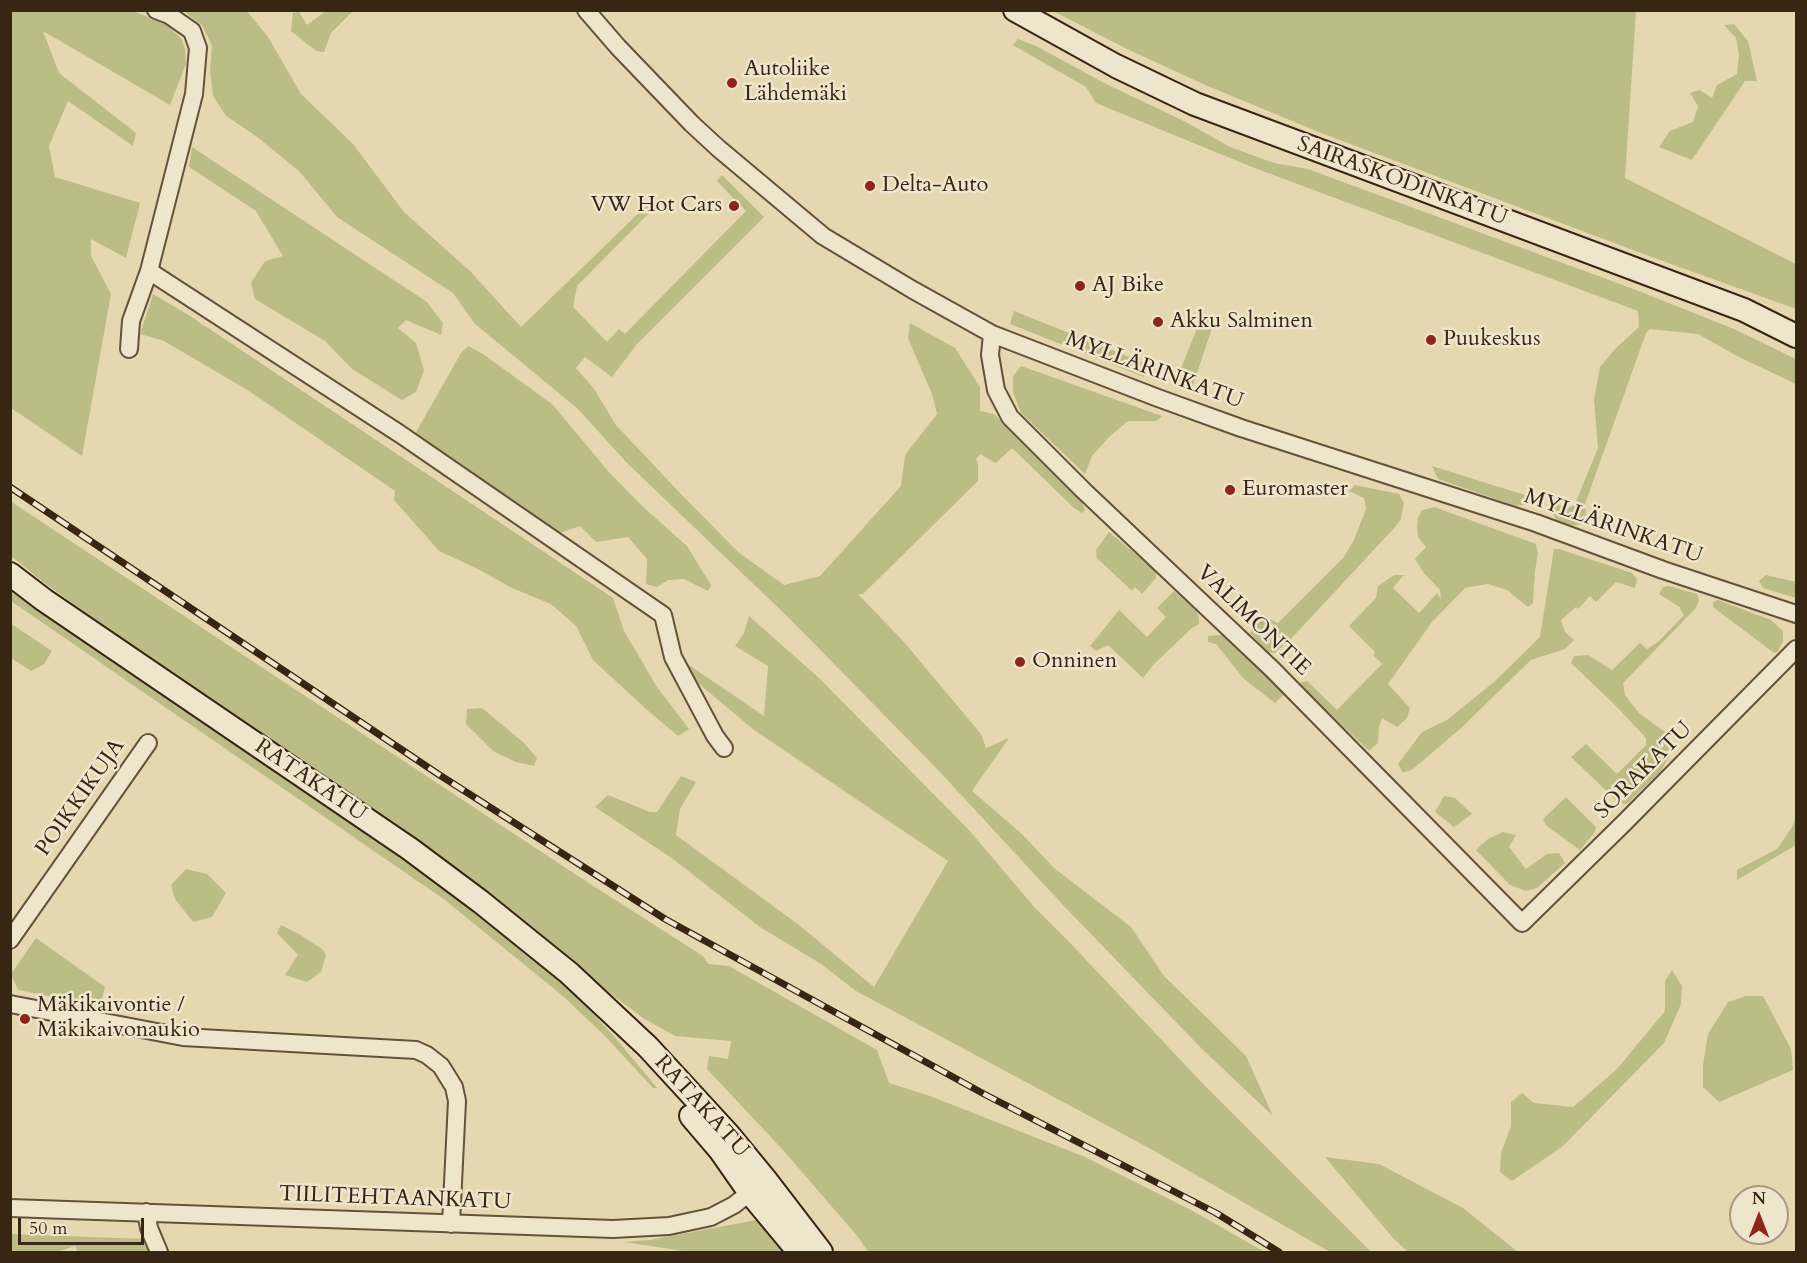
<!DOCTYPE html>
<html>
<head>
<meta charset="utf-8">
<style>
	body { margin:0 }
	#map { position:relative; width:1807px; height:1263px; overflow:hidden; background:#e5d8b0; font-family:Cardo,serif }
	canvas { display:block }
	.frame { position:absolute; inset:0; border:12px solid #392514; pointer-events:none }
	.north { position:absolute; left:1729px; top:1185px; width:60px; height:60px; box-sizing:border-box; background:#eee6cc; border:2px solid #a69982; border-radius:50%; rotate:0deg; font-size:16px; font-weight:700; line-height:24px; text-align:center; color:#392514 }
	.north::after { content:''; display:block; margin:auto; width:21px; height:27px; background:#8f2418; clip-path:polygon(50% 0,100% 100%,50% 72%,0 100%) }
	.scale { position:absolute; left:18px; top:1218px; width:126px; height:27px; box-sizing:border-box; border:3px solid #392514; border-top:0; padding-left:8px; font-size:18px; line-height:21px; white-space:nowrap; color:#392514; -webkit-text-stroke:4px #eee6cc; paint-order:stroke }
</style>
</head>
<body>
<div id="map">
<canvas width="1807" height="1263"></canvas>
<div class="frame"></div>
<div class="north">N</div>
<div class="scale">50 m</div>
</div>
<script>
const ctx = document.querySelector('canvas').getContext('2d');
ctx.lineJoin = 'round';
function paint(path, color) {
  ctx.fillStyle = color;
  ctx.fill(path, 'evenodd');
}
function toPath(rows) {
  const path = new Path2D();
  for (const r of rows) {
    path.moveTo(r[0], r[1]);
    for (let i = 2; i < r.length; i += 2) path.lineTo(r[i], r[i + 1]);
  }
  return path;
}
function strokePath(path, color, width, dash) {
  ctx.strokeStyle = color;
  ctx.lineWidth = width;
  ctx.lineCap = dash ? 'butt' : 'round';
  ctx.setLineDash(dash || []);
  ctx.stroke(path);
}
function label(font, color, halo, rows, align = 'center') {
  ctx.font = font + ' Cardo,serif';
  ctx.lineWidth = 5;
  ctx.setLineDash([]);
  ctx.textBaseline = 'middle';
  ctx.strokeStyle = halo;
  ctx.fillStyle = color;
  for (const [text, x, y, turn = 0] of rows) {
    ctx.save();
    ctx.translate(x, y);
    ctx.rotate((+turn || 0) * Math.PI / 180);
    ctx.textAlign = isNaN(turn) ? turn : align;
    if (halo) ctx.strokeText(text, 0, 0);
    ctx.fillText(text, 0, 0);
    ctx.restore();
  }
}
const green = toPath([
	[327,10,353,11,331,33,324,52,316,51,291,31,293,13,299,12,307,25],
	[10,11,132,11,164,23,181,38,185,49,186,64,170,105,43,31,59,73,136,133,133,146,68,101,49,146,55,177,140,203,126,258,91,239,91,256,111,294,82,456,11,408],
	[183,11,247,11,268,37,301,94,353,144,404,212,471,272,521,327,647,205,652,210,577,286,573,307,607,342,619,329,625,334,746,211,717,181,722,175,764,217,637,344,612,377,585,357,576,368,594,389,616,425,680,493,738,552,784,585,820,576,901,486,905,455,937,414,932,394,908,338,910,323,955,348,980,387,980,411,994,414,1081,499,1085,510,1082,513,1074,508,1012,448,996,463,980,454,976,459,978,464,978,481,863,594,858,594,904,642,981,734,986,748,1009,738,972,791,1022,834,1054,868,1131,927,1164,976,1246,1056,1273,1116,1202,1049,1063,905,938,770,790,619,627,463,577,408,475,324,453,293,337,217,299,171,256,136,226,116,213,96,210,70,212,46,202,25],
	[1053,11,1636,11,1625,178,1796,264,1796,309,1649,256,1321,133,1203,84,1125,48],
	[1734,24,1748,41,1757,81,1745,81,1692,160,1659,147,1670,131,1693,122,1698,106,1690,93,1700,90,1712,98,1717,85,1737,74,1739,55,1736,38,1724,25],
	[1018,39,1036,46,1106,84,1186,122,1230,147,1274,163,1308,169,1636,290,1734,329,1796,359,1796,384,1737,356,1698,334,1650,329,1646,333,1584,507,1586,510,1585,519,1582,524,1570,526,1556,520,1552,510,1552,503,1569,508,1575,504,1598,448,1594,400,1600,367,1616,348,1639,327,1638,311,1252,167,1096,103,1086,87,1013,45],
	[192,147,427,302,443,323,441,335,406,320,398,328,416,343,424,370,416,392,402,400,352,369,325,341,255,299,251,283,265,261,283,256,256,211,189,167],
	[153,294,187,314,613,598,624,631,657,687,689,729,678,736,646,709,593,660,576,626,551,604,512,588,474,567,439,551,394,500,395,491,249,391,164,341,140,334],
	[1014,311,1149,365,1144,377,1010,324],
	[1199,317,1214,322,1192,388,1185,388,1178,383,1178,376,1200,321],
	[468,346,483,354,552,404,608,471,642,506,687,546,711,585,708,591,684,579,668,580,657,587,646,584,647,559,628,537,596,542,580,526,560,533,415,434,461,353],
	[1021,366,1162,416,1156,421,1128,421,1109,437,1092,456,1085,474,1021,413,1013,392,1013,376],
	[1432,466,1512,491,1532,497,1527,504,1516,506,1438,479],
	[1355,485,1399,494,1404,503,1401,519,1396,526,1289,641,1274,653,1267,652,1250,633,1257,624,1265,617,1278,623,1344,557,1354,540,1366,509,1364,498,1349,491],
	[10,501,581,878,703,956,708,964,729,966,877,1050,889,1083,930,1096,1085,1157,1191,1210,1265,1252,868,1252,859,1238,783,1150,707,1069,709,1056,728,1059,731,1041,675,1036,643,1018,606,990,483,888,376,811,152,660,43,582,11,556],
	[1434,507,1536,544,1538,553,1535,571,1533,603,1528,607,1507,590,1488,584,1465,588,1432,622,1388,684,1410,708,1407,718,1397,727,1382,718,1379,727,1378,743,1369,751,1298,683,1307,681,1337,710,1382,664,1373,655,1375,652,1349,626,1376,598,1378,586,1394,575,1404,575,1393,588,1419,613,1437,593,1441,600,1440,590,1424,573,1415,559,1426,547,1418,537,1417,525,1418,518,1422,510],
	[1109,532,1156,571,1156,578,1142,594,1135,587,1132,591,1098,559,1097,560,1096,550],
	[1554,549,1559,549,1632,573,1637,579,1635,588,1616,582,1596,602,1590,596,1578,609,1576,607,1561,620,1565,632,1574,640,1565,649,1531,660,1460,729,1413,769,1403,773,1398,764,1422,732,1447,720,1494,682,1540,637],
	[1766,575,1796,582,1796,598,1763,588,1759,581],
	[1669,586,1697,594,1699,600,1696,608,1623,683,1625,695,1639,713,1668,734,1672,752,1660,772,1627,804,1619,803,1571,757,1586,744,1617,774,1646,745,1646,738,1615,705,1571,663,1574,656,1588,655,1612,670,1640,643,1647,649,1658,642,1684,615,1680,609,1681,608,1659,594,1663,587],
	[10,589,397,854,494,927,566,985,613,1035,657,1088,653,1088,605,1036,564,997,445,900,11,601],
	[1174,591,1196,610,1199,618,1199,624,1192,628,1153,665,1143,678,1108,645,1096,651,1090,646,1119,610,1147,637,1166,617,1157,608],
	[1718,600,1771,620,1783,631,1783,642,1777,652,1774,653,1713,607,1713,602],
	[749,616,819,678,969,830,1035,908,1073,946,1207,1088,1371,1252,1330,1252,1149,1148,856,991,821,964,760,927,673,859,595,807,608,795,650,812,657,812,681,776,696,782,680,809,676,835,799,925,874,987,948,861,754,730,686,673,683,661,764,716,768,666,735,646,744,633],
	[10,623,52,651,44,664,31,671,11,658],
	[1222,635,1282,691,1284,694,1275,703,1244,679,1216,644,1208,642,1208,636],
	[482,708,523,742,537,758,534,766,516,762,493,751,466,724,467,709],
	[1444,796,1455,798,1472,814,1454,827,1435,812],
	[1566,797,1596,827,1595,832,1580,850,1547,826,1543,819],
	[1796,816,1796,845,1737,880,1737,870,1777,849,1792,827],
	[1503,832,1516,835,1509,847,1526,869,1547,854,1559,853,1565,863,1537,888,1526,891,1510,885,1476,850,1488,839],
	[186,869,207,874,226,893,212,917,193,922,175,899,171,885],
	[281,925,299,934,322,949,326,955,321,972,307,982,285,975,298,955,277,933],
	[36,938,105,987,100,1006,18,990,11,974],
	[1672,970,1682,986,1681,1004,1664,1043,1563,1146,1512,1181,1500,1172,1501,1153,1511,1126,1511,1102,1522,1093,1534,1103,1573,1107,1617,1069,1665,1011,1665,981],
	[1746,996,1763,996,1791,1049,1793,1070,1719,1102,1703,1087,1703,1065,1708,1034,1728,1002],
	[1325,1157,1379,1164,1463,1208,1518,1252,1408,1252,1393,1238],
	[756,1220,765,1224,791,1252,690,1252,624,1242,650,1240],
	[10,1234,146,1239,152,1252,78,1252,75,1246,57,1252,12,1252]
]);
const street = toPath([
	[586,10,618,47,692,124,718,148,823,236,913,290,992,334,1158,398,1241,428,1536,523,1663,570,1796,614],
	[149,271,400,434,663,615,673,657,715,736,724,748],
	[992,334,990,355,996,390,1010,417,1084,491,1272,669,1522,923,1624,823,1796,649],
	[129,349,131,321,149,271,194,94,198,48,192,31,169,15,156,10],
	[10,940,148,743],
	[10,1004,183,1037,416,1050,427,1055,441,1066,454,1087,457,1101,451,1224],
	[10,1208,613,1229,669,1226,711,1217,734,1205,758,1186],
	[146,1212,149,1228,159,1252]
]);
const secondary = toPath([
	[1015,10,1116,66,1195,104,1744,310,1796,336],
	[10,574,44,600,410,849,481,902,569,973,648,1047,728,1134,765,1179,821,1252],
	[691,1116,720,1150,750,1193,799,1252]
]);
const rail = toPath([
	[10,487,438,774,665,919,984,1094,1216,1213,1279,1252]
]);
const markers = [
	[732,83,6,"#8f2418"],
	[870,186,6,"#8f2418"],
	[734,206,6,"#8f2418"],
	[1080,286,6,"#8f2418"],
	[1158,322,6,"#8f2418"],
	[1431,340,6,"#8f2418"],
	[1230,490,6,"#8f2418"],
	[1020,662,6,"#8f2418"],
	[25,1019,6,"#8f2418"]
];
const poiNames = [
	["Autoliike",744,70],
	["Lähdemäki",744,95],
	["Delta-Auto",882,186],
	["VW Hot Cars",722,206,"right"],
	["AJ Bike",1092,286],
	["Akku Salminen",1170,322],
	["Puukeskus",1443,340],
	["Euromaster",1242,490],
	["Onninen",1032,662],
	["Mäkikaivontie /",37,1006],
	["Mäkikaivonaukio",37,1031]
];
const streetNames = [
	["SAIRASKODINKATU",1402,182,20],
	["MYLLÄRINKATU",1154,371,20],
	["MYLLÄRINKATU",1613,527,19],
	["VALIMONTIE",1253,621,44],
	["SORAKATU",1644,771,-45],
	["RATAKATU",310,781,34],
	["POIKKIKUJA",81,798,-55],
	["RATAKATU",701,1107,48],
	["TIILITEHTAANKATU",395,1199,2]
];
paint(green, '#bcbc86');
strokePath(street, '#64523b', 20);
strokePath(secondary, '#392514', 26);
strokePath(street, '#eee6cc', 16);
strokePath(secondary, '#eee6cc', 22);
strokePath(rail, '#392514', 7);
strokePath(rail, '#eee6cc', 4.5, [14]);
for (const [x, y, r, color] of markers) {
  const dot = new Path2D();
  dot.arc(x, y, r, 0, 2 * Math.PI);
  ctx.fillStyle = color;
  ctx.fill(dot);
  strokePath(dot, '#eee6cc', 2);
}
label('22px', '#392514', '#eee6cc', poiNames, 'left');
label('22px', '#392514', '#eee6cc', streetNames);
</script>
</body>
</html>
